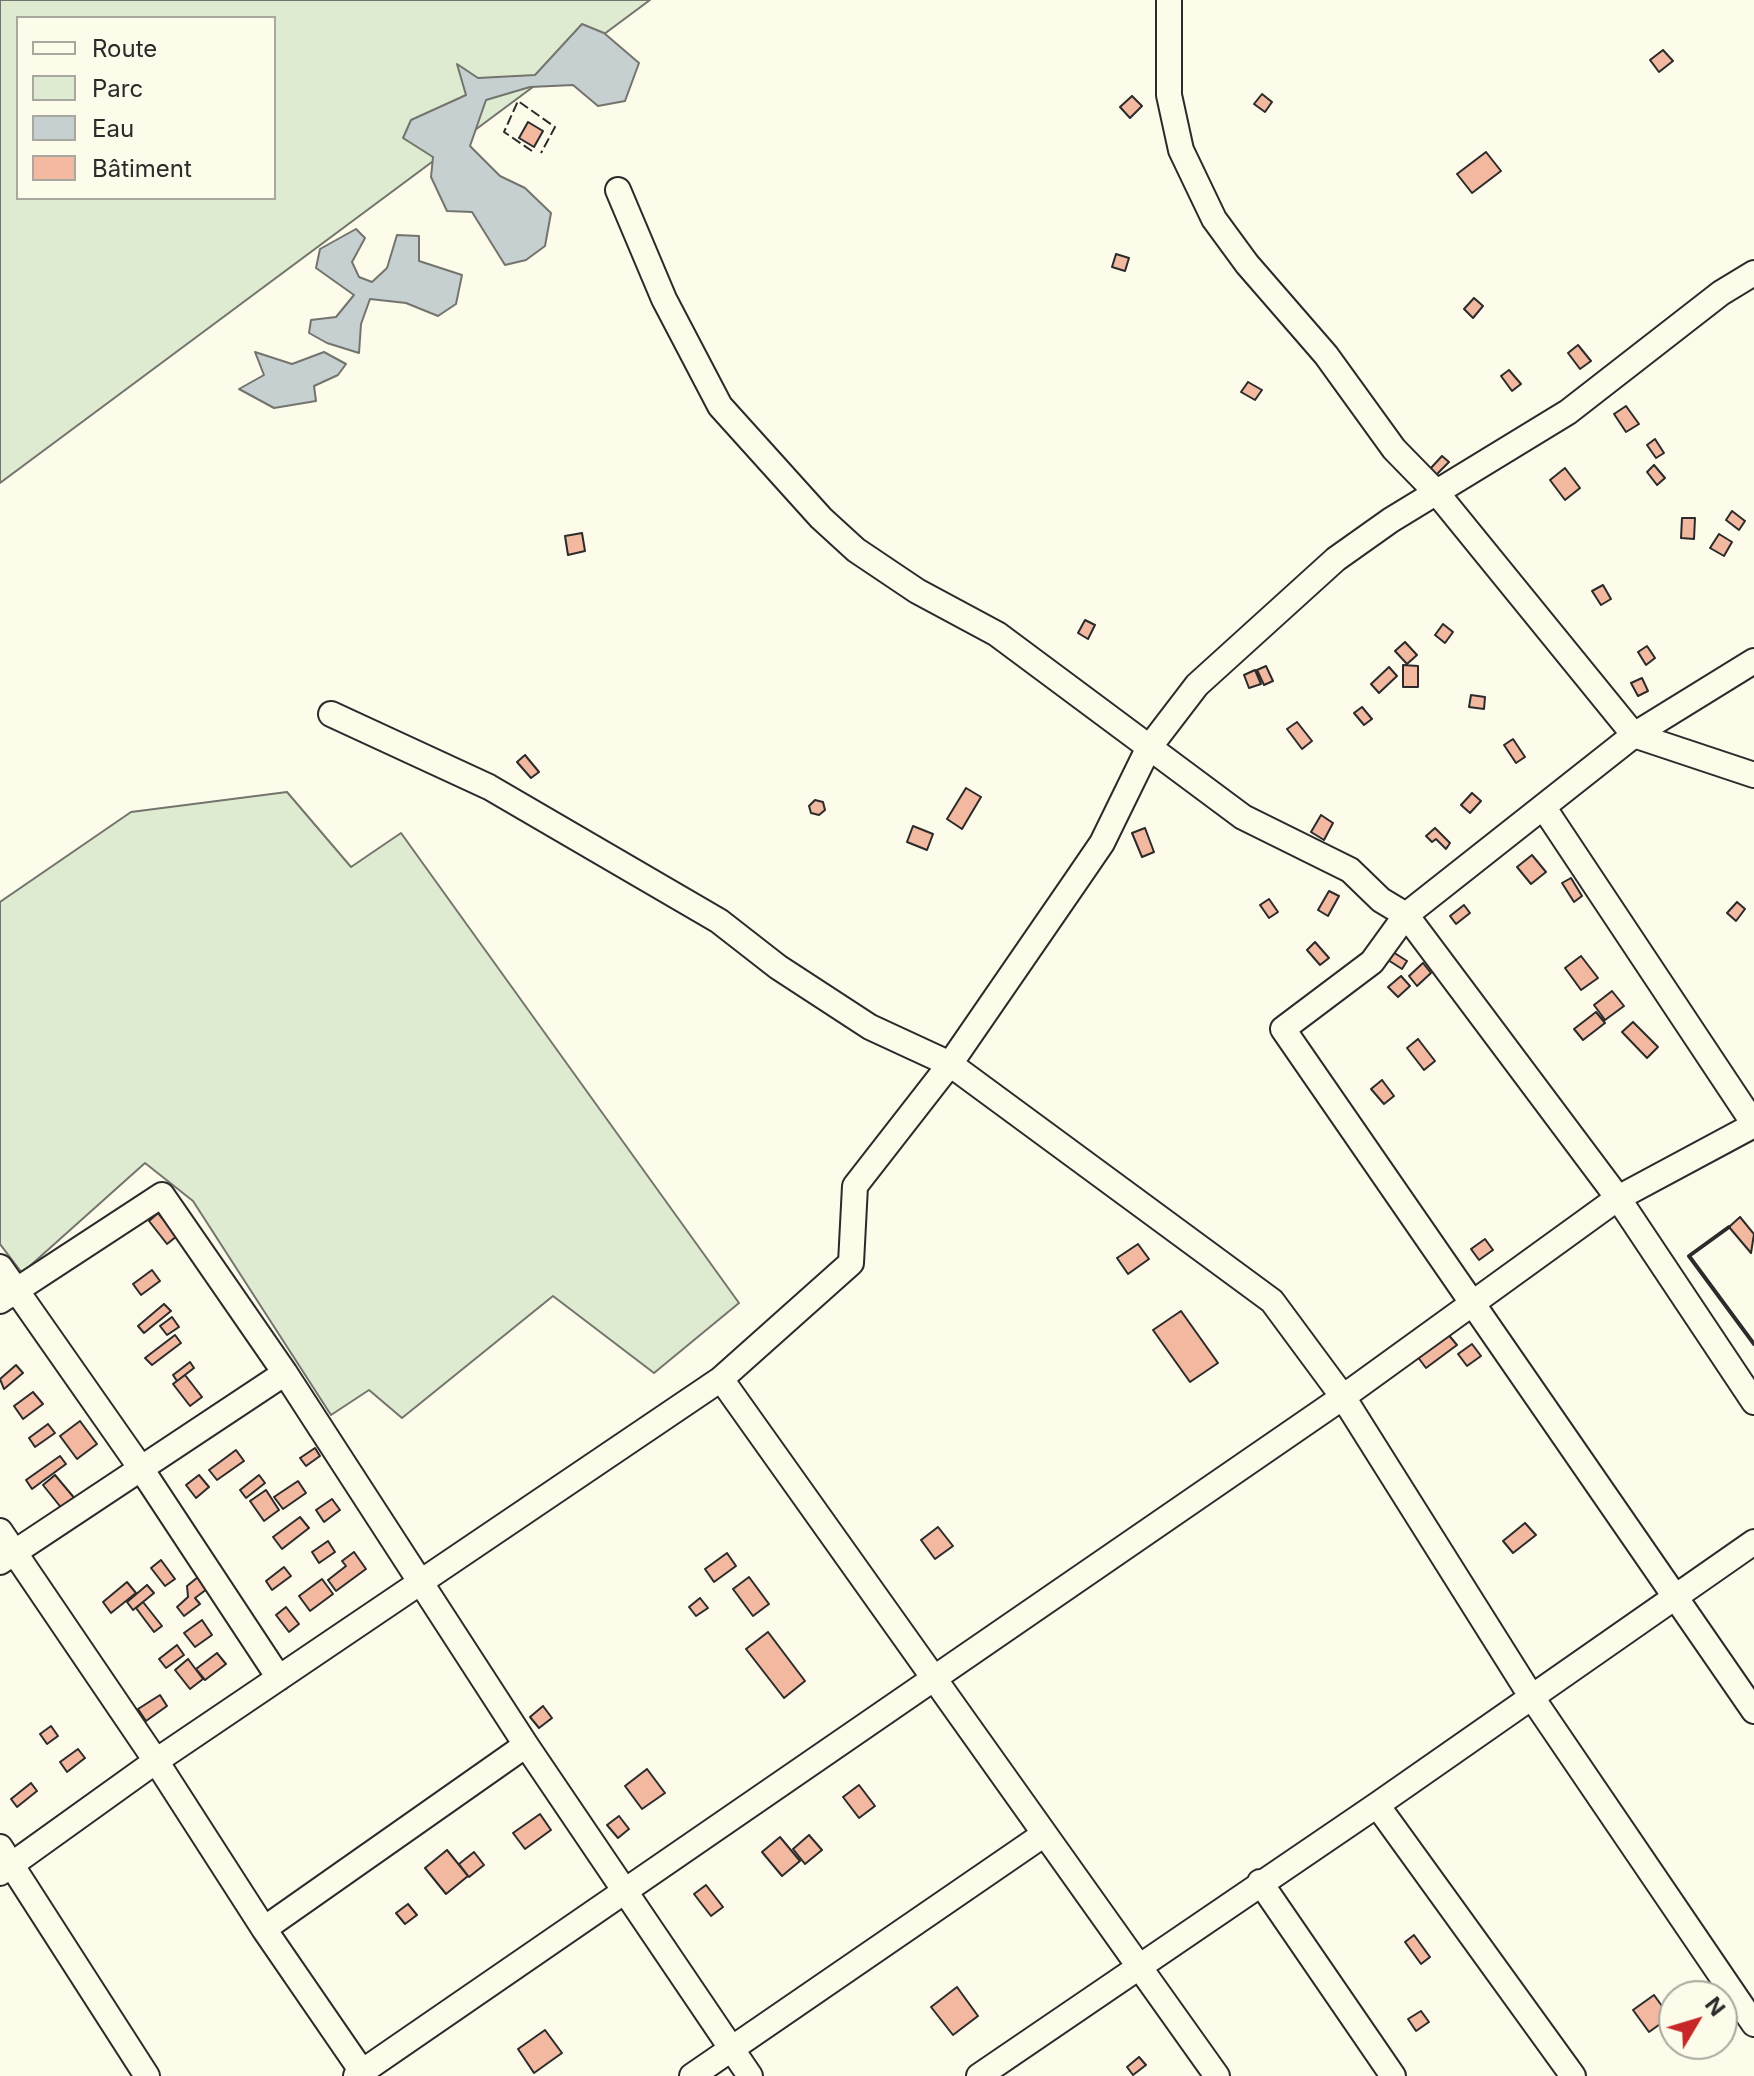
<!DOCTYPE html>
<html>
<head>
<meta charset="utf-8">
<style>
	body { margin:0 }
	#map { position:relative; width:1754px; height:2076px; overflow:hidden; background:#fdfbea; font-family:Inter,sans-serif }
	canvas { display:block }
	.legend { position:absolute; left:16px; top:16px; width:260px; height:184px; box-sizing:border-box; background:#fdfbea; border:2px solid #a9a89e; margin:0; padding:10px 14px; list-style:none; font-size:24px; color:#2b2b2b }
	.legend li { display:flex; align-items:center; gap:16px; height:40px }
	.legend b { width:40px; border:2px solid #a9a89e }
	.north { position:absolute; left:1658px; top:1980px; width:80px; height:80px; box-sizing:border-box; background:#fdfbea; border:2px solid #a9a89e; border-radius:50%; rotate:52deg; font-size:22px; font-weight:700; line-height:32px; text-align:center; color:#2b2b2b }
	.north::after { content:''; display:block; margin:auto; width:28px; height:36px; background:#c62828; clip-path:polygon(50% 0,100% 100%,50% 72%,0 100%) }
</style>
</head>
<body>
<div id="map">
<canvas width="1754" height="2076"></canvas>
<ul class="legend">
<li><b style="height:10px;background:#fdfbea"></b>Route</li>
<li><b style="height:22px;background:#deebd1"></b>Parc</li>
<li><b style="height:22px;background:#c7d0d0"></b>Eau</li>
<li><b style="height:22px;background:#f2b8a0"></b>Bâtiment</li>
</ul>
<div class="north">N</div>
</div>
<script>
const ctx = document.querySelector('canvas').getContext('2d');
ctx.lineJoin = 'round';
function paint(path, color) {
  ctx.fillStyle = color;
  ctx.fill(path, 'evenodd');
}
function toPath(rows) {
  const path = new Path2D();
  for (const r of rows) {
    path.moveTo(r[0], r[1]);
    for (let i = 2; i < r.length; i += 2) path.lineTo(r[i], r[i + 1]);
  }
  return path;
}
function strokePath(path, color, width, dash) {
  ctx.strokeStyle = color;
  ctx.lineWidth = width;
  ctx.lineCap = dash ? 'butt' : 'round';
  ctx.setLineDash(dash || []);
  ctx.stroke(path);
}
const green = toPath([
	[0,0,650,0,0,483,0,0],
	[18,18,274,18,274,198,18,198,18,18],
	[287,792,351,867,401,833,739,1303,654,1373,553,1296,402,1418,369,1390,331,1415,193,1201,145,1163,22,1273,0,1244,0,902,131,812,287,792]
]);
const water = toPath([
	[582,24,604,33,639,63,625,101,598,106,573,85,530,87,486,100,470,146,500,176,525,188,551,213,545,246,526,260,505,265,472,212,447,211,431,177,433,157,403,138,411,120,466,95,457,64,478,78,535,75,582,24],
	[356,229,365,238,352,262,359,277,372,282,387,268,397,235,419,236,419,261,462,275,456,304,438,316,406,303,370,299,361,324,359,353,327,343,309,333,311,320,336,317,354,295,316,268,320,249,356,229],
	[255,352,292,364,324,352,346,364,338,375,314,386,316,401,274,408,239,389,264,375,255,352]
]);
const building = toPath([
	[1663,50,1673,61,1659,72,1650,60,1663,50],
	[1262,94,1272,102,1265,112,1254,104,1262,94],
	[1132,96,1142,106,1130,118,1120,107,1132,96],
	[528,122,543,131,534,147,519,138,528,122],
	[1486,152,1501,171,1472,193,1457,174,1486,152],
	[1116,254,1129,258,1125,271,1112,267,1116,254],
	[1474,298,1483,306,1473,318,1464,309,1474,298],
	[1578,345,1591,361,1580,369,1568,353,1578,345],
	[1509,370,1521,384,1512,391,1501,376,1509,370],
	[1248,382,1262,390,1255,400,1241,392,1248,382],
	[1626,406,1639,424,1626,432,1614,414,1626,406],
	[1655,439,1664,453,1656,458,1647,445,1655,439],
	[1442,456,1449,462,1436,475,1430,469,1442,456],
	[1654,465,1665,478,1657,485,1647,472,1654,465],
	[1565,468,1580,488,1565,500,1550,480,1565,468],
	[1732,511,1745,521,1739,530,1726,520,1732,511],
	[1682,518,1695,518,1694,539,1681,538,1682,518],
	[582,533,585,551,568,555,565,536,582,533],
	[1719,534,1732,542,1724,556,1710,548,1719,534],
	[1603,585,1611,599,1601,605,1592,591,1603,585],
	[1085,620,1095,625,1088,639,1078,633,1085,620],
	[1443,624,1453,632,1445,643,1435,635,1443,624],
	[1405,642,1417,655,1407,664,1395,651,1405,642],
	[1647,646,1655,658,1646,665,1638,652,1647,646],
	[1403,665,1418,666,1418,687,1403,687,1403,665],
	[1266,666,1273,681,1264,685,1257,670,1266,666],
	[1389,667,1397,676,1379,693,1371,684,1389,667],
	[1255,670,1261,684,1249,688,1244,675,1255,670],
	[1642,678,1648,691,1638,696,1631,683,1642,678],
	[1471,695,1485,697,1484,709,1469,707,1471,695],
	[1362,707,1372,719,1364,725,1354,713,1362,707],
	[1297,722,1312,741,1302,749,1287,729,1297,722],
	[1513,739,1525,757,1516,763,1504,745,1513,739],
	[525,755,539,772,531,778,517,762,525,755],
	[966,788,981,797,962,829,947,819,966,788],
	[1472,793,1481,801,1470,813,1461,805,1472,793],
	[815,800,823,802,825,810,819,815,811,813,809,806,815,800],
	[1321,815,1333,823,1324,840,1311,832,1321,815],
	[913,826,933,834,927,850,907,842,913,826],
	[1145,828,1154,852,1142,857,1132,833,1145,828],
	[1435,828,1450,843,1446,849,1436,839,1432,842,1426,836,1435,828],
	[1532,855,1546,872,1531,884,1517,867,1532,855],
	[1571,878,1582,896,1574,902,1562,883,1571,878],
	[1329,891,1339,896,1328,916,1318,910,1329,891],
	[1269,899,1278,912,1269,918,1260,905,1269,899],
	[1737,902,1745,909,1736,921,1727,913,1737,902],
	[1464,905,1470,913,1456,924,1450,916,1464,905],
	[1315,942,1329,958,1320,965,1307,950,1315,942],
	[1393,952,1407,961,1402,969,1388,960,1393,952],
	[1581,956,1598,978,1581,990,1565,968,1581,956],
	[1423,963,1431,973,1417,986,1409,976,1423,963],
	[1401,976,1410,986,1398,997,1388,987,1401,976],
	[1612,991,1624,1006,1605,1020,1594,1005,1612,991],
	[1596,1012,1605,1023,1583,1040,1574,1029,1596,1012],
	[1633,1022,1658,1047,1647,1058,1622,1032,1633,1022],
	[1418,1039,1435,1061,1424,1070,1407,1048,1418,1039],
	[1382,1080,1394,1096,1384,1104,1371,1089,1382,1080],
	[158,1213,177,1236,167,1244,149,1221,158,1213],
	[1740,1217,1754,1234,1751,1253,1729,1227,1740,1217],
	[1485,1239,1493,1250,1479,1260,1471,1249,1485,1239],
	[1138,1244,1149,1259,1128,1274,1117,1258,1138,1244],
	[152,1270,160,1281,141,1295,133,1284,152,1270],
	[164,1304,171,1311,144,1333,138,1326,164,1304],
	[1181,1311,1218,1363,1190,1382,1153,1330,1181,1311],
	[172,1317,179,1327,167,1335,160,1326,172,1317],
	[1447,1333,1457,1345,1426,1368,1417,1356,1447,1333],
	[175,1335,181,1343,152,1365,145,1358,175,1335],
	[1472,1344,1481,1356,1467,1366,1458,1354,1472,1344],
	[190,1362,194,1368,177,1381,173,1375,190,1362],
	[16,1365,23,1373,4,1389,0,1379,16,1365],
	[185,1375,202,1397,190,1406,173,1384,185,1375],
	[33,1392,43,1404,23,1419,14,1406,33,1392],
	[80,1421,97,1444,77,1459,60,1436,80,1421],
	[48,1424,55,1433,35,1447,29,1438,48,1424],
	[315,1448,320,1456,306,1466,300,1458,315,1448],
	[236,1450,244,1461,217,1480,209,1470,236,1450],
	[60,1456,66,1464,32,1489,26,1480,60,1456],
	[55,1475,76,1500,63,1510,43,1485,55,1475],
	[199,1475,209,1487,196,1498,186,1485,199,1475],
	[259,1475,265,1483,246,1498,240,1490,259,1475],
	[298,1481,306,1493,283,1509,274,1497,298,1481],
	[266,1490,279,1510,264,1521,250,1501,266,1490],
	[332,1499,340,1510,324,1522,316,1510,332,1499],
	[300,1517,309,1528,282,1549,273,1537,300,1517],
	[1525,1523,1536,1535,1513,1553,1503,1541,1525,1523],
	[938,1527,953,1546,935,1559,921,1540,938,1527],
	[328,1541,335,1552,319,1563,312,1552,328,1541],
	[354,1552,366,1569,336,1591,328,1580,346,1566,342,1561,354,1552],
	[727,1553,736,1566,714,1582,705,1569,727,1553],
	[161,1560,175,1579,165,1586,151,1568,161,1560],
	[284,1567,291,1576,272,1590,266,1581,284,1567],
	[198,1577,207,1589,195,1598,200,1604,184,1616,177,1607,188,1597,187,1586,198,1577],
	[749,1577,769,1604,753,1616,733,1589,749,1577],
	[322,1579,333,1594,310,1611,299,1596,322,1579],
	[127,1582,136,1593,111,1613,103,1602,127,1582],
	[147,1585,154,1593,133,1610,127,1602,147,1585],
	[700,1598,708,1608,696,1616,689,1607,700,1598],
	[143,1602,162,1626,154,1632,136,1608,143,1602],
	[286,1607,299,1624,289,1632,276,1615,286,1607],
	[202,1620,212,1635,195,1647,184,1633,202,1620],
	[768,1632,805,1681,784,1698,746,1649,768,1632],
	[177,1645,184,1655,166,1668,159,1659,177,1645],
	[217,1653,226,1664,205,1680,196,1669,217,1653],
	[188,1659,203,1679,190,1689,175,1670,188,1659],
	[160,1695,167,1706,146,1721,138,1709,160,1695],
	[543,1706,552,1718,539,1728,530,1717,543,1706],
	[51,1726,58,1736,47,1744,40,1734,51,1726],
	[78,1749,85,1758,67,1772,60,1762,78,1749],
	[647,1769,665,1793,642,1809,625,1786,647,1769],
	[31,1783,37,1791,17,1807,11,1799,31,1783],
	[859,1785,875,1806,859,1818,843,1797,859,1785],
	[540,1814,551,1830,525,1849,513,1833,540,1814],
	[619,1816,629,1829,618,1838,607,1825,619,1816],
	[809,1835,822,1850,805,1864,793,1849,809,1835],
	[780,1837,800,1861,782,1876,762,1852,780,1837],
	[447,1850,468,1876,446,1894,425,1868,447,1850],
	[474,1852,484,1865,469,1877,459,1864,474,1852],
	[706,1885,723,1907,711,1916,694,1894,706,1885],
	[408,1904,417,1915,405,1924,396,1913,408,1904],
	[1414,1935,1430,1957,1421,1964,1405,1942,1414,1935],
	[957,1987,978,2016,953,2035,931,2007,957,1987],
	[1654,1995,1670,2017,1649,2032,1633,2010,1654,1995],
	[1421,2011,1429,2022,1416,2031,1408,2019,1421,2011],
	[545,2030,562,2053,534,2073,518,2049,545,2030],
	[1139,2057,1146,2065,1133,2075,1127,2067,1139,2057]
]);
const minor = toPath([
	[1169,0,1169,95,1181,150,1214,219,1247,264,1326,355,1394,449,1437,493,1634,735,1754,775],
	[618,190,664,299,720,406,821,518,856,550,917,591,997,634,1243,817,1350,870,1381,900,1406,915,1618,1198,1754,1402],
	[1754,661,1634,735,1406,915,1372,962,1283,1029,1754,1711],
	[331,714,489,787,719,921,778,967,870,1027,950,1064,1272,1301,1343,1397,1531,1696,1754,2024],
	[1544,808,1754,1124],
	[0,1267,140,1467,279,1678],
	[0,1301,162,1195,285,1373,526,1745,750,2076],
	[721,1379,1217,2076],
	[0,1531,156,1761,264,1929,526,1745],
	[0,1562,285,1373],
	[1377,1805,1573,2076],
	[0,1847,147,2076],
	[0,1873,156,1761,721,1379,851,1263,855,1186,950,1064,1076,881,1102,843,1148,749,1197,685,1336,559,1391,520,1568,412,1721,293,1754,273],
	[1260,1882,1393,2076],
	[264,1929,365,2076],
	[356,2076,1343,1397,1618,1198,1754,1125],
	[692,2076,1043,1835],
	[979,2076,1377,1805,1754,1542]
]);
const fence = toPath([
	[532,151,504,132,518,101,555,127,541,153]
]);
const wall = toPath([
	[1729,1227,1689,1256,1754,1344]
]);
paint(green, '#deebd1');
strokePath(green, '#74746e', 2);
paint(water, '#c7d0d0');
strokePath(water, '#74746e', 2);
paint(building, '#f2b8a0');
strokePath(building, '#2b2b2b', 2);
strokePath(minor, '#2b2b2b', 28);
strokePath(minor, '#fdfbea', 24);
strokePath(fence, '#2b2b2b', 2, [10, 4]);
strokePath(wall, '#2b2b2b', 4);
</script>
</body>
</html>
